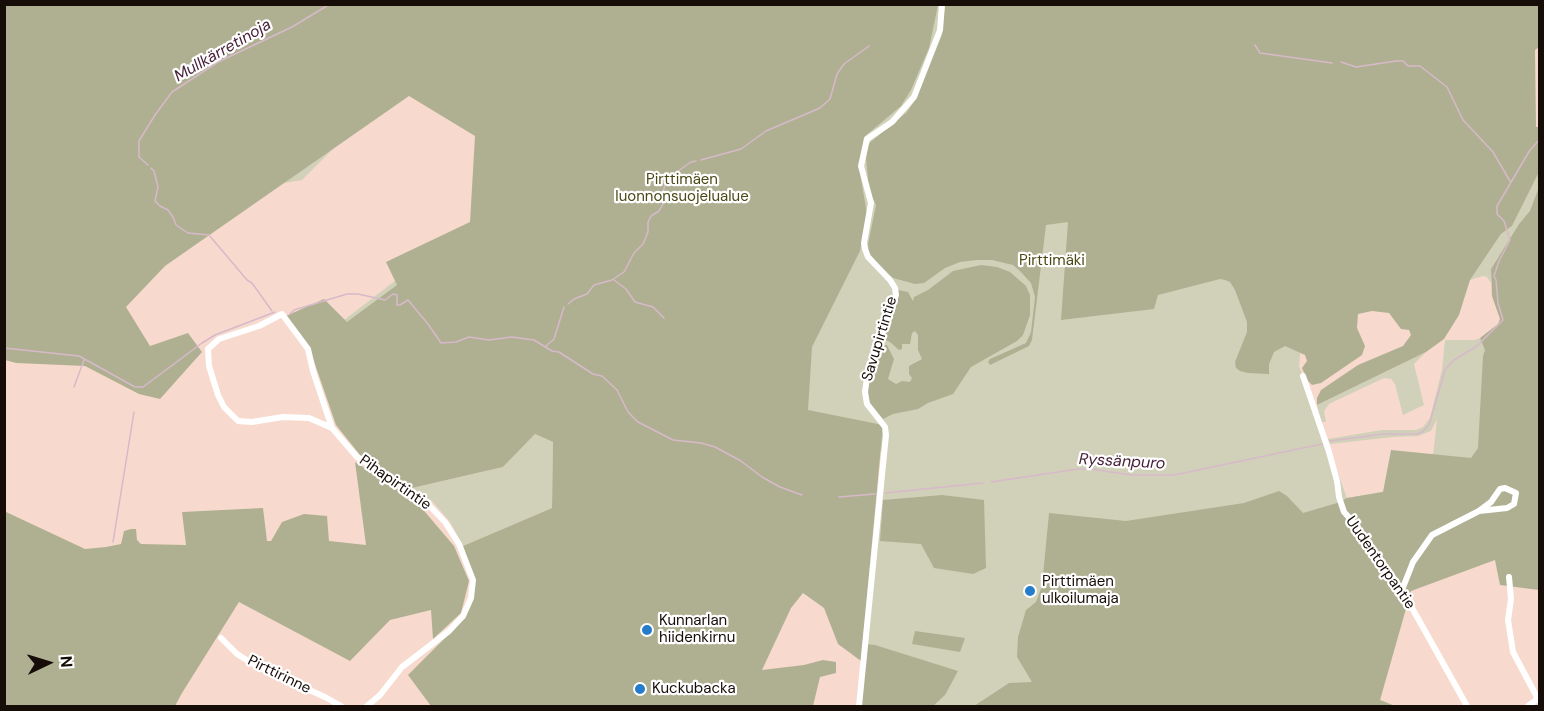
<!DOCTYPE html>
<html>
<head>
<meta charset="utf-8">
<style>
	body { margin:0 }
	#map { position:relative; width:1544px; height:711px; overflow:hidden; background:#f7dacd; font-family:"DM Sans",sans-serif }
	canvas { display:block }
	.frame { position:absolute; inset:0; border:6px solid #160c08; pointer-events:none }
	.north { position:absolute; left:18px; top:633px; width:60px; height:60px; -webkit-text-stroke:4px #fff; paint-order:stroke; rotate:86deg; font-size:16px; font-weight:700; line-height:24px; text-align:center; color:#160c08 }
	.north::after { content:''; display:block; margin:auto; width:21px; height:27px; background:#160c08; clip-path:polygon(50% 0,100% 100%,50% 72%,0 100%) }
</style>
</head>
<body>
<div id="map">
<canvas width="1544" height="711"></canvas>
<div class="frame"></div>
<div class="north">N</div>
</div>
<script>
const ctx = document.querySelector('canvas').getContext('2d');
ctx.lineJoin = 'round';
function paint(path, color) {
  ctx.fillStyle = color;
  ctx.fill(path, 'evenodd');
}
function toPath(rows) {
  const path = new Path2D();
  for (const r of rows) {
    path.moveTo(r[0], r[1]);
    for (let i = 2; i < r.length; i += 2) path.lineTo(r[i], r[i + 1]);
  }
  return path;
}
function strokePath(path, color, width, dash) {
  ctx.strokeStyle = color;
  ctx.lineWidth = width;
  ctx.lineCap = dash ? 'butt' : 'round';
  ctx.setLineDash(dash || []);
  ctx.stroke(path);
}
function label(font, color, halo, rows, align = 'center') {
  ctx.font = font + ' "DM Sans",sans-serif';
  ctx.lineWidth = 4.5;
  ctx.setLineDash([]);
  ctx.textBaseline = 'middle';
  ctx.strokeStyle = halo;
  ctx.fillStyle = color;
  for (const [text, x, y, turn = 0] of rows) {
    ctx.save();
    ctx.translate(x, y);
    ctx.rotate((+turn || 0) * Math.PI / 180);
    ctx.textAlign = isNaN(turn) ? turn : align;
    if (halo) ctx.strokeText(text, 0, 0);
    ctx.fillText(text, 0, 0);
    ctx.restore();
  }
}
const green = toPath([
	[4,5,1336,5,1299,366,1347,498,1430,483,1437,419,1431,431,1418,436,1393,437,1330,444,1328,439,1382,430,1416,430,1423,427,1430,418,1442,370,1445,340,1474,340,1480,338,1481,340,1486,340,1495,559,1411,591,1380,700,1395,706,858,706,865,606,882,452,308,348,471,222,491,147,427,80,346,136,302,180,246,189],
	[1539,172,1539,187,1531,211,1519,224,1491,269,1491,283,1487,277,1483,276,1470,280,1501,234,1512,226],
	[1426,352,1414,364,1424,405,1403,415,1395,384,1391,379,1384,378,1329,404,1324,411,1326,422,1321,422,1317,405],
	[535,434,553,442,552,508,463,546,450,522,432,501,412,488,503,467]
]);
const forest = toPath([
	[4,5,938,5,929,48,911,90,901,106,864,137,860,173,867,214,860,251,812,347,808,410,883,425,861,661,838,644,824,608,803,593,791,608,762,670,804,665,823,660,836,662,836,673,820,677,813,706,431,706,408,675,465,618,475,582,463,546,552,508,553,442,535,434,503,467,412,488,360,455,336,425,310,350,286,316,324,299,347,322,397,285,386,262,470,222,475,136,409,96,165,266,126,307,150,346,188,333,202,352,160,399,139,394,85,366,16,363,5,360],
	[945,5,1539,5,1539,47,1535,50,1536,127,1539,127,1539,172,1512,226,1501,234,1470,280,1459,315,1444,339,1426,352,1317,405,1317,398,1321,390,1358,365,1403,346,1411,335,1409,330,1401,329,1389,313,1372,311,1358,314,1357,328,1365,346,1362,355,1321,383,1312,385,1308,381,1302,368,1307,361,1305,355,1285,346,1274,352,1269,364,1269,374,1248,373,1240,371,1236,368,1235,362,1247,332,1247,322,1235,290,1230,282,1225,280,1220,279,1158,295,1154,309,1061,320,1068,222,1046,225,1032,340,1029,346,990,365,988,362,990,359,1026,343,1031,332,1035,297,1031,283,1020,271,1013,265,992,260,977,260,960,262,945,268,924,283,915,284,893,278,883,270,869,253,868,244,876,205,869,190,866,158,867,145,907,112,917,97,942,35],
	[1539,187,1539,590,1500,585,1495,560,1411,591,1380,700,1395,706,974,706,1009,683,1032,682,1017,657,1018,637,1026,610,1036,602,1042,586,1049,513,1126,521,1244,503,1279,491,1287,496,1303,513,1337,503,1347,498,1383,492,1391,450,1471,458,1478,448,1483,356,1485,350,1480,338,1498,324,1500,319,1492,296,1491,269,1519,224,1530,211],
	[981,265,997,267,1010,272,1026,286,1030,295,1030,315,1023,335,1017,341,971,367,953,394,928,403,918,409,893,414,883,419,870,403,867,393,868,384,873,376,879,349,883,345,887,345,894,359,888,379,896,384,902,381,910,382,912,378,909,374,909,366,922,359,918,350,918,335,915,331,912,333,910,344,902,344,902,349,899,350,890,342,883,339,894,311,898,290,908,292,913,301,914,297,928,290,953,271],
	[355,462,414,499,454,546,469,581,461,613,433,639,431,610,390,620,350,661,239,602,182,693,175,706,5,706,4,511,85,549,106,547,121,544,124,531,131,529,136,529,137,540,141,544,186,545,182,512,263,508,267,541,271,541,282,522,304,514,327,516,329,541,366,545],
	[942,495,984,500,986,568,973,574,934,568,921,544,880,541,883,500],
	[915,631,965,638,960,652,912,644],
	[867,644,875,645,958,671,945,695,933,706,861,706]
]);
const stream = toPath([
	[1255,45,1260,53,1332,63],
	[1341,62,1356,67,1396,61,1403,61,1408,66,1420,66,1447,87,1463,120,1493,152,1510,181],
	[701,160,741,149,766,131,820,108,830,99,837,74,844,64,869,46],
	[148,165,139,157,139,141,155,115,172,92,218,62,292,27,330,4],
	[151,168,154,171,158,187,155,201,160,206,168,210,173,217,176,225,188,233,209,235,247,280,252,283,272,311],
	[614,280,626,289,635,302,653,307,664,318],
	[568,304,574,299,587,294,594,285,612,280,624,272,634,253,643,244,648,232,648,222,651,216,659,211,663,204,662,195,665,185,674,174,691,162,696,161],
	[290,314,294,310,347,294,358,294,385,300,393,294,397,295,397,305,400,305,408,300,428,324,441,343,456,342,469,337,489,340,512,337,534,340,552,351,559,352,593,374,602,376,617,390,628,412,638,422,673,440,701,443,715,447,741,461,762,477,780,487,802,495],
	[546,346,554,339,564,307],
	[4,348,79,356,135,387,143,387,202,343,215,335,275,312],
	[74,387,84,360],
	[1330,441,1383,434,1417,434,1422,432,1429,425,1445,370,1454,360,1477,346,1503,320,1498,303,1496,280,1494,276,1499,261,1510,240,1504,221,1497,214,1497,206,1530,150,1540,139],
	[991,482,1078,469,1090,469,1132,475,1174,475,1322,444],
	[885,493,983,483],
	[839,497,875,494],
	[113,542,134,412]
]);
const minor = toPath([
	[1303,376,1329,452,1337,481,1339,497,1344,512,1356,525,1402,590,1467,706],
	[332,428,309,418,283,417,252,422,238,421,224,407,218,395,209,366,208,349,219,339,259,326,282,314,308,349,313,371,332,428,357,457,425,501,445,522,459,544,473,580,471,598,463,616,449,631,402,667,380,695,367,706],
	[1509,577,1511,599,1508,620,1513,652,1538,699],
	[1402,590,1413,562,1432,535,1479,511,1507,508,1514,504,1516,493,1505,488,1500,489,1491,502,1479,511],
	[221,638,237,654,258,667,325,697,341,706],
	[859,706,886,435,885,427,867,404,865,392,867,377,896,295,895,288,890,280,868,257,865,249,864,243,871,203,861,166,867,139,892,122,914,97,940,30,942,4],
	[1528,706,1539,698]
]);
const markers = [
	[1030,591,6,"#257cca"],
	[647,630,6,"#257cca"],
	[640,689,6,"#257cca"]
];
const parkNames = [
	["Pirttimäen",682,180],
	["luonnonsuojelualue",682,197],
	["Pirttimäki",1052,261]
];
const streetNames = [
	["Savupirtintie",880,339,-73],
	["Pihapirtintie",395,483,35],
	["Uudentorpantie",1380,563,55],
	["Pirttirinne",279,675,26]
];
const poiNames = [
	["Pirttimäen",1042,582],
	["ulkoilumaja",1042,599],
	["Kunnarlan",659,621],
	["hiidenkirnu",659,638],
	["Kuckubacka",652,689]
];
const waterNames = [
	["Mullkärretinoja",223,51,-30],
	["Ryssänpuro",1122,462,3]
];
paint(green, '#d1d1b9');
paint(forest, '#afb092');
strokePath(stream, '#d7b9ca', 1.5);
strokePath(minor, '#fff', 6);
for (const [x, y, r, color] of markers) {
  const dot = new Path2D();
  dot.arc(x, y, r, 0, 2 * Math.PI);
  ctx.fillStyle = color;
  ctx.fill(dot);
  strokePath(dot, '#fff', 2);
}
label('15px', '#4a4916', '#fff', parkNames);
label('15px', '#160c08', '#fff', streetNames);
label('15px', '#160c08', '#fff', poiNames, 'left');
label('italic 16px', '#482039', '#fff', waterNames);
</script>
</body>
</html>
